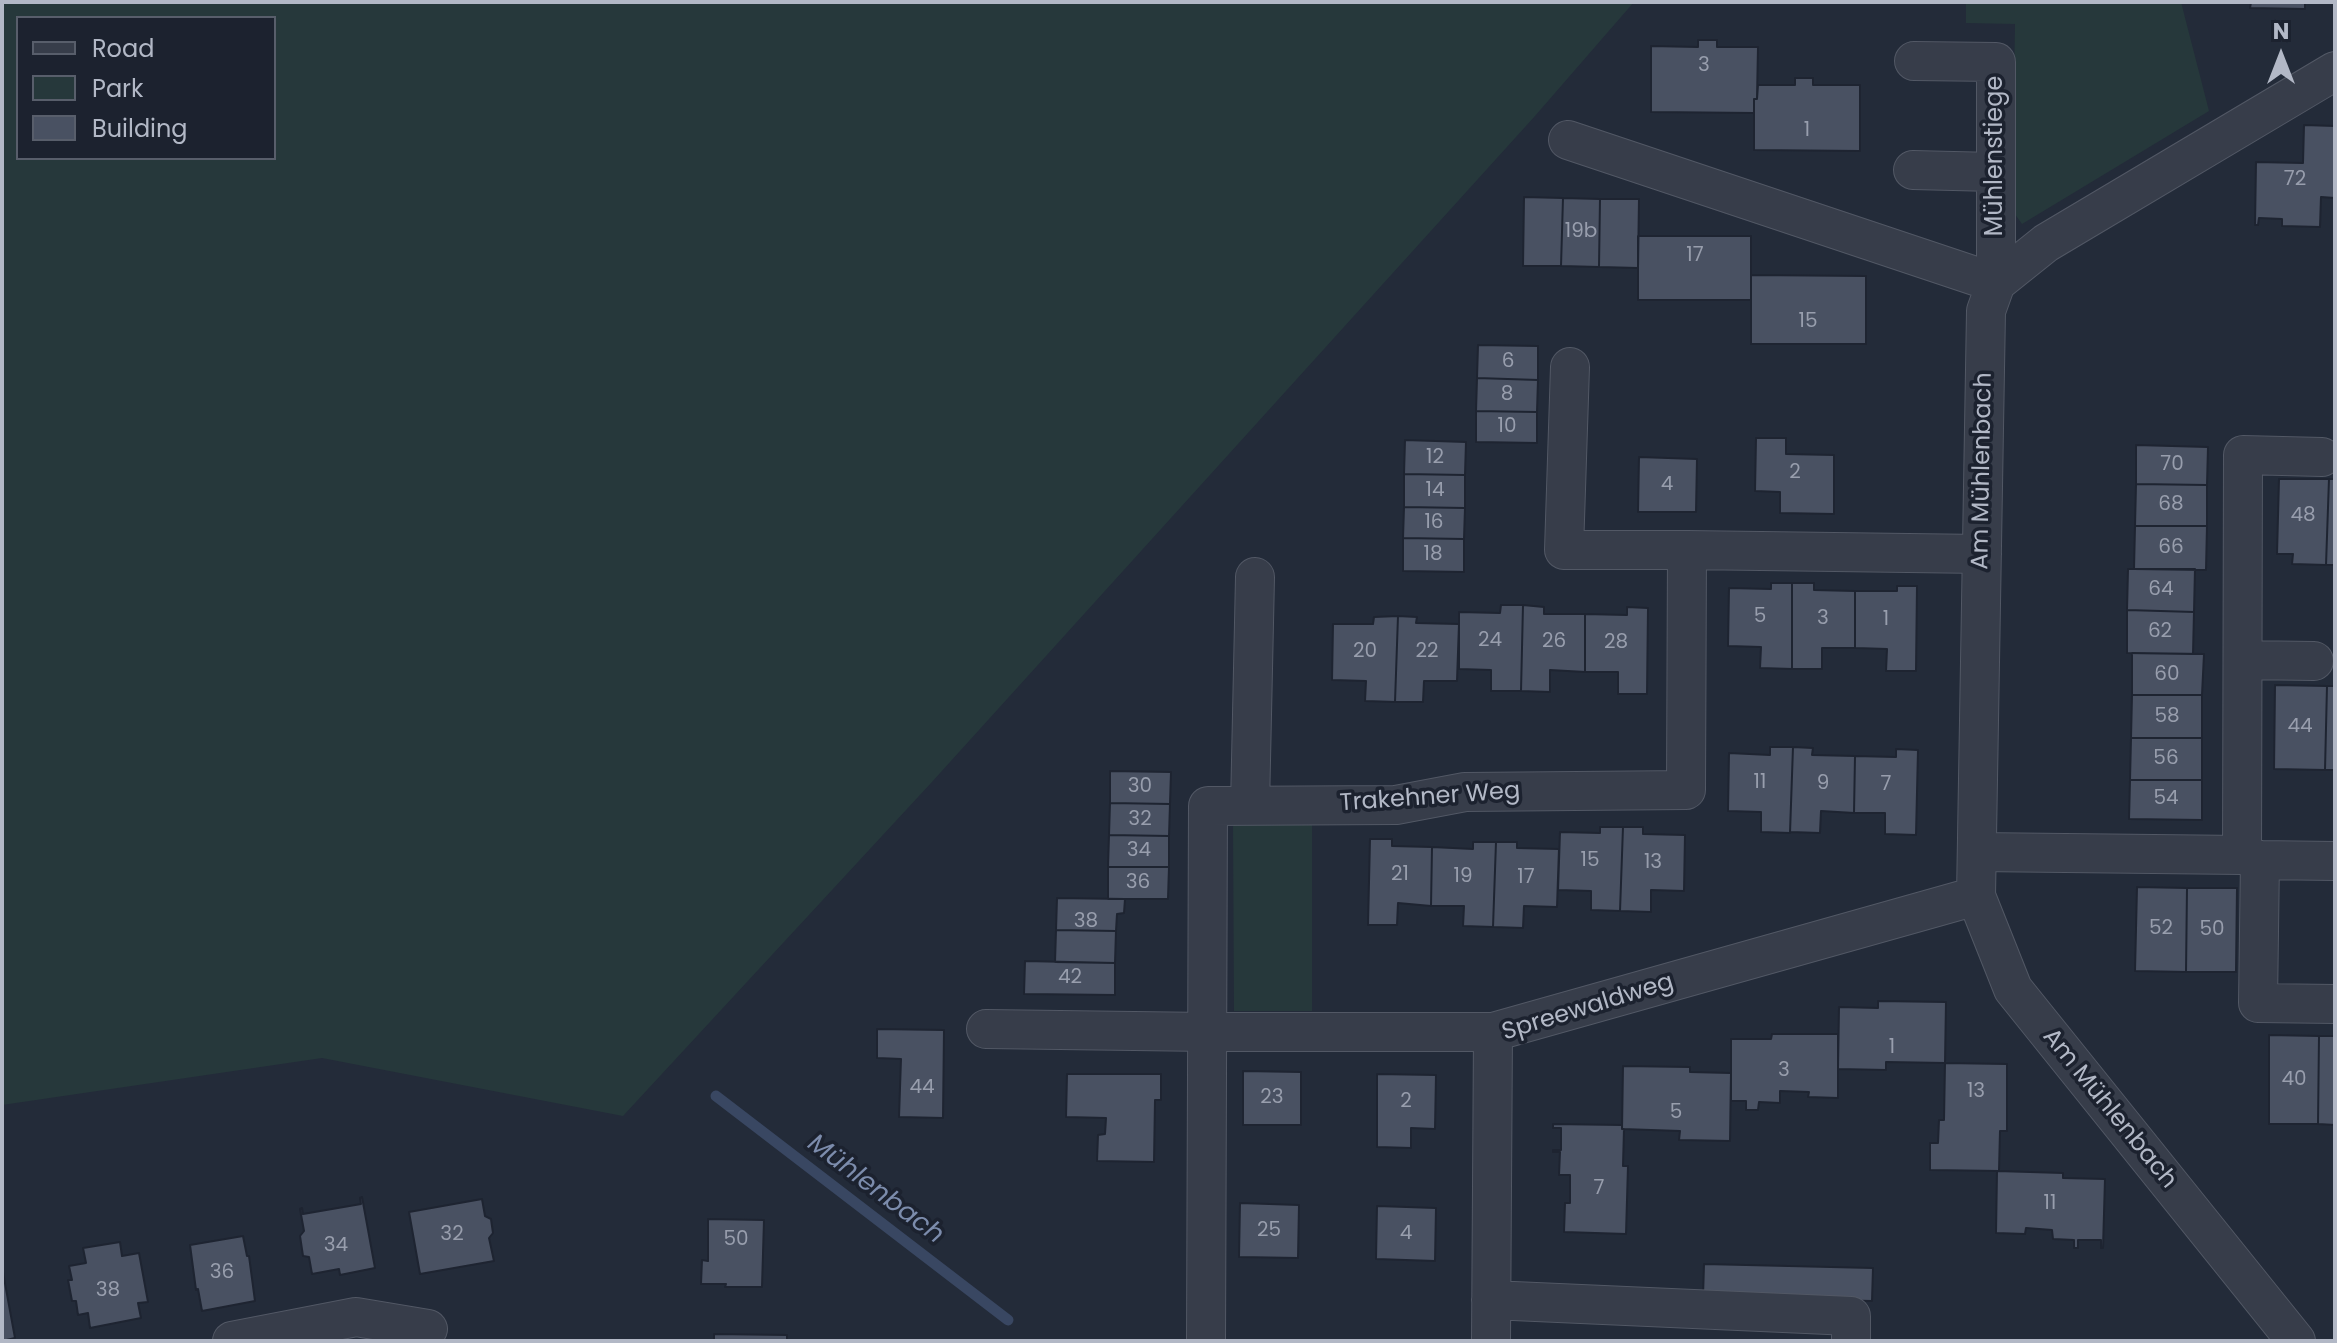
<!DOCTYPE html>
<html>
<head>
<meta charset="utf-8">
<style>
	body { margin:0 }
	#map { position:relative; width:2337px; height:1343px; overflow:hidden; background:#232b39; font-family:Poppins,sans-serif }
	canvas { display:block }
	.frame { position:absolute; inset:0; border:4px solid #b2b8c6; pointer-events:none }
	.legend { position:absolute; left:16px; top:16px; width:260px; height:144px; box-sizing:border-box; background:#1c222f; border:2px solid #585e6b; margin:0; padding:10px 14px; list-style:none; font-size:24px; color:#b2b8c6 }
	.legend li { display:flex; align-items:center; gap:16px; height:40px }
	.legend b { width:40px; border:2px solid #585e6b }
	.north { position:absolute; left:2241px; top:16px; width:80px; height:80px; -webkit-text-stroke:6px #1c222f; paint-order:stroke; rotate:0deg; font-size:22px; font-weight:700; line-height:32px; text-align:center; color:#b2b8c6 }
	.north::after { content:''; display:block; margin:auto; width:28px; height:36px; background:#b2b8c6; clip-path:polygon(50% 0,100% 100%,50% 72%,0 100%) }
</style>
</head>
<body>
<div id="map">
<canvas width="2337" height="1343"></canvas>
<div class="frame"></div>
<ul class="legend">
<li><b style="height:10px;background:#373d4a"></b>Road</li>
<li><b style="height:22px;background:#26383b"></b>Park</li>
<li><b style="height:22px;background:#495162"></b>Building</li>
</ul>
<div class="north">N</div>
</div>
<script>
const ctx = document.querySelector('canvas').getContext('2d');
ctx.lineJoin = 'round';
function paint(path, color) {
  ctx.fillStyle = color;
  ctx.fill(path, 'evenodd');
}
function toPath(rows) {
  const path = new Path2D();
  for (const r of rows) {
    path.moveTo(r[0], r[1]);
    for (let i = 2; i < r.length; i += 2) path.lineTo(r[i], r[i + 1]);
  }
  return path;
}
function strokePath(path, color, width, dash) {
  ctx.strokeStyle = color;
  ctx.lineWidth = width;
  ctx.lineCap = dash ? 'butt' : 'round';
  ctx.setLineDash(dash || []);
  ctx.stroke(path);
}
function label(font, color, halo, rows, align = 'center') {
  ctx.font = font + ' Poppins,sans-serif';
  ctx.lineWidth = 7;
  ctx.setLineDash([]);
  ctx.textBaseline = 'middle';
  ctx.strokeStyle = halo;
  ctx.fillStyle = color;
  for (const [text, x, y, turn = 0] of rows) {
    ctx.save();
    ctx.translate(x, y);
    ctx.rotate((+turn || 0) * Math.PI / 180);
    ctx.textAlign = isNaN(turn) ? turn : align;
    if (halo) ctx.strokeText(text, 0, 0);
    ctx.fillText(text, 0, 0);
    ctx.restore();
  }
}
const green = toPath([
	[2,2,1634,2,1535,116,931,783,623,1116,322,1058,2,1105],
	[18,18,274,18,274,158,18,158],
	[1966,2,2181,2,2209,111,2022,224,2012,210,2015,24,1966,23],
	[1233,824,1312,825,1312,1011,1234,1011]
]);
const stream = toPath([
	[716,1096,1008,1320]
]);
const building = toPath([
	[2251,2,2305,2,2305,9,2250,8,2251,2],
	[1698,40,1717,40,1717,47,1758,47,1757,99,1754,99,1754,113,1651,112,1651,46,1698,47,1698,40],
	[1795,78,1813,78,1813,85,1860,85,1860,151,1754,150,1754,99,1757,99,1758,85,1795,85,1795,78],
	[2304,125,2335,126,2335,198,2321,197,2320,227,2282,226,2282,219,2259,218,2258,225,2255,225,2256,162,2303,163,2304,125],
	[1524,197,1563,198,1561,266,1523,266,1524,197],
	[1563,198,1600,199,1599,267,1561,266,1563,198],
	[1600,199,1639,199,1638,268,1599,267,1600,199],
	[1638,236,1751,236,1751,300,1638,300,1638,236],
	[1751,275,1866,276,1866,344,1751,344,1751,275],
	[1478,345,1538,346,1538,380,1477,378,1478,345],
	[1477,378,1538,380,1537,412,1476,411,1477,378],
	[1476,411,1537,412,1537,443,1476,442,1476,411],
	[1756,438,1786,438,1786,454,1834,455,1834,514,1780,513,1780,492,1755,491,1756,438],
	[1405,440,1466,442,1465,475,1404,474,1405,440],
	[2136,445,2208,447,2207,485,2136,484,2136,445],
	[1639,457,1697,459,1696,512,1638,512,1639,457],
	[1404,474,1465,475,1465,508,1404,507,1404,474],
	[2279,479,2329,479,2326,565,2292,564,2293,554,2277,554,2279,479],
	[2329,479,2335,479,2335,565,2326,565,2329,479],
	[2136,484,2207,485,2207,526,2135,526,2136,484],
	[1404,507,1465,508,1464,539,1403,538,1404,507],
	[2135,526,2207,526,2206,570,2134,569,2135,526],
	[1403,538,1464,539,1464,572,1403,571,1403,538],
	[2128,569,2195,569,2194,612,2127,610,2128,569],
	[1771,583,1792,583,1792,669,1760,668,1761,647,1728,646,1729,588,1771,589,1771,583],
	[1792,583,1814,583,1814,590,1855,591,1855,648,1822,648,1822,669,1792,669,1792,583],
	[1897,586,1917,586,1916,671,1886,671,1887,649,1855,648,1855,591,1897,591,1897,586],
	[1501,605,1523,605,1521,691,1491,691,1491,670,1459,669,1459,612,1500,613,1501,605],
	[1523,605,1544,607,1544,614,1585,614,1585,672,1550,670,1550,692,1521,691,1523,605],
	[1627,607,1648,608,1647,694,1618,694,1618,672,1585,672,1585,614,1627,615,1627,607],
	[2127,610,2194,612,2193,654,2127,653,2127,610],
	[1398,616,1395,702,1365,701,1366,681,1332,680,1333,624,1373,624,1374,617,1398,616],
	[1398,616,1417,617,1416,623,1459,624,1457,681,1424,681,1423,702,1395,702,1398,616],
	[2132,653,2204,654,2202,695,2132,695,2132,653],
	[2275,685,2327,686,2325,770,2274,769,2275,685],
	[2327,686,2335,686,2335,770,2325,770,2327,686],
	[2132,695,2202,695,2202,738,2131,738,2132,695],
	[2131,738,2202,738,2202,780,2130,780,2131,738],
	[1770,747,1793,747,1790,833,1761,832,1761,812,1728,811,1729,753,1770,755,1770,747],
	[1793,747,1813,748,1812,755,1855,756,1854,813,1821,811,1820,833,1790,832,1793,747],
	[1896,749,1918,750,1916,835,1885,834,1885,813,1854,813,1855,756,1896,757,1896,749],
	[1110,771,1171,772,1170,804,1110,803,1110,771],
	[2130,780,2202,780,2202,820,2129,819,2130,780],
	[1110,803,1170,804,1169,836,1109,835,1110,803],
	[1600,827,1623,827,1620,911,1591,910,1591,891,1558,890,1560,832,1600,833,1600,827],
	[1623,827,1643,827,1643,834,1685,835,1684,891,1651,890,1651,912,1620,911,1623,827],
	[1109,835,1169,836,1169,867,1108,867,1109,835],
	[1370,839,1392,839,1392,846,1432,847,1431,906,1398,903,1397,925,1368,925,1370,839],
	[1473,842,1496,842,1493,927,1463,926,1464,906,1431,906,1432,847,1473,849,1473,842],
	[1496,842,1517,842,1517,848,1559,849,1557,907,1524,906,1523,928,1493,927,1496,842],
	[1108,867,1169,867,1168,899,1108,899,1108,867],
	[2137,887,2187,888,2186,972,2135,971,2137,887],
	[2187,888,2237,888,2236,972,2186,972,2187,888],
	[1057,898,1125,899,1124,913,1117,914,1116,931,1056,930,1057,898],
	[1056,930,1116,931,1115,963,1055,962,1056,930],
	[1025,961,1115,963,1115,995,1024,994,1025,961],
	[1878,1001,1946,1002,1945,1063,1886,1062,1886,1070,1838,1069,1839,1007,1878,1008,1878,1001],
	[877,1029,944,1030,943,1118,899,1117,901,1059,877,1058,877,1029],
	[1772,1034,1838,1034,1838,1098,1808,1097,1809,1092,1780,1091,1780,1103,1759,1102,1758,1110,1746,1110,1746,1101,1731,1101,1731,1039,1771,1039,1772,1034],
	[2269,1035,2319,1036,2318,1124,2269,1124,2269,1035],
	[2319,1036,2335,1036,2335,1125,2318,1124,2319,1036],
	[1945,1063,2007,1064,2007,1131,2000,1131,1999,1171,1930,1170,1930,1143,1938,1143,1939,1120,1944,1120,1945,1063],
	[1623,1066,1690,1067,1690,1072,1731,1073,1730,1141,1679,1140,1680,1131,1622,1129,1623,1066],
	[1243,1071,1301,1072,1301,1125,1243,1125,1243,1071],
	[1067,1074,1161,1074,1161,1100,1155,1100,1154,1162,1097,1161,1098,1135,1105,1134,1106,1118,1066,1117,1067,1074],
	[1377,1074,1436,1075,1435,1129,1411,1128,1411,1148,1377,1147,1377,1074],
	[1553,1124,1622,1125,1622,1129,1624,1129,1623,1166,1628,1166,1626,1234,1564,1232,1565,1203,1570,1203,1570,1175,1559,1175,1560,1152,1553,1152,1553,1150,1561,1150,1561,1128,1553,1128,1553,1124],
	[1997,1171,2063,1173,2063,1178,2105,1179,2103,1248,2101,1248,2101,1240,2078,1240,2078,1248,2074,1248,2074,1240,2053,1239,2052,1230,2026,1228,2025,1234,1996,1233,1997,1171],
	[362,1197,375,1268,340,1275,339,1269,312,1274,309,1257,303,1256,300,1236,304,1231,300,1209,302,1208,303,1214,361,1204,360,1198,362,1197],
	[482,1199,485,1216,491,1219,493,1233,489,1238,494,1261,420,1274,409,1212,482,1199],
	[1240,1203,1299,1205,1298,1258,1239,1257,1240,1203],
	[1377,1206,1436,1208,1435,1261,1376,1259,1377,1206],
	[708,1219,764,1220,762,1287,725,1287,726,1284,701,1284,702,1260,708,1261,708,1219],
	[243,1236,247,1256,249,1256,255,1301,202,1311,198,1289,196,1290,190,1245,243,1236],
	[120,1242,122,1256,139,1253,148,1302,138,1303,141,1318,90,1328,88,1313,78,1315,76,1301,72,1301,68,1280,72,1280,69,1266,86,1263,83,1248,120,1242],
	[1704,1264,1873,1268,1872,1301,1703,1297,1704,1264],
	[2,1267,15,1338,2,1341,2,1267],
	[714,1334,787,1335,787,1341,714,1341,714,1334]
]);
const minor = toPath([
	[1568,140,1996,283,1996,62,1914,61],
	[1913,170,1994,172],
	[1570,367,1564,550,1687,550],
	[2243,660,2314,661],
	[1250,806,1255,577],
	[1977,852,2242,855,2260,860,2335,861],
	[2242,855,2243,455,2322,457],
	[2260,860,2258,1003,2335,1004],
	[986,1029,1208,1032,1493,1032],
	[1491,1300,1851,1316,1851,1341],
	[232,1341,356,1317,428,1329],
	[1206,1341,1208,806,1396,805,1465,792,1686,790,1687,550,1982,554],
	[1491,1341,1493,1032,1976,896],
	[2296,1341,2013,989,1976,896,1986,311,1996,283,2046,243,2335,71]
]);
const numberNames = [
	["3",1704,66],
	["1",1807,131],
	["72",2295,180],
	["19b",1581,232],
	["17",1695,256],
	["15",1808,322],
	["6",1508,362],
	["8",1507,395],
	["10",1507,427],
	["12",1435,458],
	["70",2172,465],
	["2",1795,473],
	["4",1667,485],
	["14",1435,491],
	["68",2171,505],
	["48",2303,516],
	["16",1434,523],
	["66",2171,548],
	["18",1433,555],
	["64",2161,590],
	["5",1760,617],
	["3",1823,619],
	["1",1886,620],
	["62",2160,632],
	["24",1490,641],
	["26",1554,642],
	["28",1616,643],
	["20",1365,652],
	["22",1427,652],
	["60",2167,675],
	["58",2167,717],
	["44",2300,727],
	["56",2166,759],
	["11",1760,783],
	["9",1823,784],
	["7",1886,785],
	["30",1140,787],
	["54",2166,799],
	["32",1140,820],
	["34",1139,851],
	["15",1590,861],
	["13",1653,863],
	["21",1400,875],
	["19",1463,877],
	["17",1526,878],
	["36",1138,883],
	["38",1086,922],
	["52",2161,929],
	["50",2212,930],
	["42",1070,978],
	["1",1892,1048],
	["3",1784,1071],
	["40",2294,1080],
	["44",922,1088],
	["13",1976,1092],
	["23",1272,1098],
	["2",1406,1102],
	["5",1676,1113],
	["7",1599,1189],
	["11",2050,1204],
	["25",1269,1231],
	["4",1406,1234],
	["32",452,1235],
	["50",736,1240],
	["34",336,1246],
	["36",222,1273],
	["38",108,1291]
];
const streetNames = [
	["Mühlenstiege",1996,156,-90],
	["Am Mühlenbach",1983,471,-89],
	["Trakehner Weg",1430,798,-4],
	["Spreewaldweg",1588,1008,-17],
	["Am Mühlenbach",2109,1109,51]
];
const waterNames = [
	["Mühlenbach",875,1190,37]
];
paint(green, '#26383b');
strokePath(stream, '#394762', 11);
paint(building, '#495162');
strokePath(building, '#1e2431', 2);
strokePath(minor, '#525865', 40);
strokePath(minor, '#373d4a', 38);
label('20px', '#989ead', null, numberNames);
label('24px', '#b2b8c6', '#1c222f', streetNames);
label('italic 26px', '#7c8cac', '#1c222f', waterNames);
</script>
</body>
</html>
